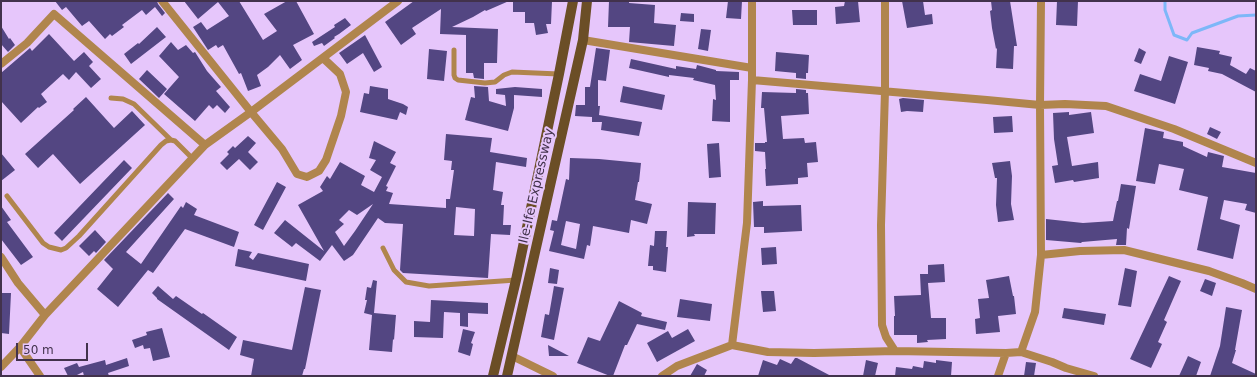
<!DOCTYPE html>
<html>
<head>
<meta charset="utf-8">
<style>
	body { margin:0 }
	#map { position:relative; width:1257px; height:377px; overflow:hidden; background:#e6c6fb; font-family:"DejaVu Sans",sans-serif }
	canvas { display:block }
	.frame { position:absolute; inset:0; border:2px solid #42324c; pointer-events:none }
	.scale { position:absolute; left:16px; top:343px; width:72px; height:18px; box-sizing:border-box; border:2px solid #42324c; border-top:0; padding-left:5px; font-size:12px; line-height:14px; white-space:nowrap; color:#42324c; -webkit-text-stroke:3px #e6c6fb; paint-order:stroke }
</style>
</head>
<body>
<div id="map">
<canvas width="1257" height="377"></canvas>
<div class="frame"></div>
<div class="scale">50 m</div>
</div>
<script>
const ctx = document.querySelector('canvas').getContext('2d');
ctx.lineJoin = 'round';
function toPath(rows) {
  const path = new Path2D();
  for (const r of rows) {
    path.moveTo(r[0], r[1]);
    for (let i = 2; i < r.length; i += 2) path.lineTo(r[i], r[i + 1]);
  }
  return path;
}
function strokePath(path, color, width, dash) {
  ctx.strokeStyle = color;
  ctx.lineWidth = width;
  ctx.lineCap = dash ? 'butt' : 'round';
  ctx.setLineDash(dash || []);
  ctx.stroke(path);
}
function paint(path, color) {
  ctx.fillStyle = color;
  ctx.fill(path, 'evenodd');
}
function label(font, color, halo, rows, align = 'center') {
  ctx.font = font + ' "DejaVu Sans",sans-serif';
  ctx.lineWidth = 4;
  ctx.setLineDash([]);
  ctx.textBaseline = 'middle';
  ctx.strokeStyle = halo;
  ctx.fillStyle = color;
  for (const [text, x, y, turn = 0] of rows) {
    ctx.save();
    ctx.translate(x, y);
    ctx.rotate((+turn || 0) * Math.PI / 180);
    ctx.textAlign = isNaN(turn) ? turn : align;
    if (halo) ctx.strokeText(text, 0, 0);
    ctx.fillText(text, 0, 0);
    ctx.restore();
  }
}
const stream = toPath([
	[1165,1,1165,10,1174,35,1187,40,1192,33,1238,16,1256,15]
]);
const building = toPath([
	[55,1,157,1,158,4,165,13,162,16,155,7,146,15,142,10,122,25,124,27,112,36,110,34,105,39,89,21,82,26,66,7,62,10],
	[184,1,239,1,263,40,277,31,264,14,287,1,296,1,314,34,293,45,302,60,290,69,280,55,268,67,257,75,261,86,248,91,241,73,239,74,223,45,218,48,216,45,208,50,193,27,201,22,207,30,229,16,218,2,198,19],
	[414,1,509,1,486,11,485,10,473,17,452,27,498,29,497,63,484,63,484,79,474,78,473,73,466,73,466,35,440,34,441,9,412,28,416,34,401,45,385,22],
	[513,1,552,1,551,24,546,24,548,33,536,35,534,23,525,23,525,12,513,12],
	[609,1,629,1,629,3,655,5,654,23,676,25,674,46,629,42,630,27,608,27],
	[728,1,742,1,741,19,726,18],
	[845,1,858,1,860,22,836,24,835,7,844,6],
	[902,1,923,1,925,15,932,14,933,24,907,28],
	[991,1,1010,1,1017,46,1014,46,1013,69,996,68,997,48,996,49,992,28,990,11,992,10],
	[1057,1,1078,1,1077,26,1056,25],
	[792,10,817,10,817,25,793,25],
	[681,13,694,14,694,22,680,21],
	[345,18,351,25,339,34,334,37,335,38,324,46,322,43,314,46,312,42,335,27,334,25],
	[1,26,9,39,10,38,15,45,8,52,1,44],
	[157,27,166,37,131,64,124,54,138,43,139,44],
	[701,29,711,30,708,51,698,49],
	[49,34,74,61,84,52,93,62,89,66,101,79,91,88,76,72,69,80,63,74,41,94,47,102,39,108,38,107,21,123,1,101,1,73,30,48,32,51],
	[365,35,382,67,374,72,363,53,347,64,339,53],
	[171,42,178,50,186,45,193,53,195,52,207,71,221,87,216,91,230,107,225,113,217,105,213,109,209,105,195,121,164,94,179,77,159,56],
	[1197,47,1220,51,1219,54,1232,57,1230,65,1246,74,1250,68,1256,71,1256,92,1222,74,1208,71,1209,68,1194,65],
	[596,48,610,50,606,81,598,80,598,106,600,106,599,115,642,122,639,136,601,130,602,122,592,122,592,117,575,116,576,105,585,105,585,87,590,87],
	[1139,48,1146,52,1141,64,1134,61],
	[429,49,447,51,444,81,427,79],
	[776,52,809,55,808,73,806,73,806,79,796,78,796,73,775,71],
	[1169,56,1188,62,1175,104,1134,91,1140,74,1161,81],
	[631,59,676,69,676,66,696,69,697,65,716,70,716,71,739,72,739,80,730,80,730,122,712,121,713,99,716,100,715,85,693,80,694,78,669,75,669,77,629,68],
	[147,70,167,89,159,98,139,79],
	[370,86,388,89,388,99,403,104,408,107,406,115,400,112,397,120,360,112,364,93,369,94],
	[474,86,488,87,489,101,506,106,505,95,496,94,496,89,515,87,542,89,542,97,514,95,514,108,508,131,465,120,471,97,475,98],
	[623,86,665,95,662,110,620,102],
	[796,89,806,90,806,93,808,93,809,114,781,116,783,139,804,138,805,143,816,142,818,162,807,163,808,177,798,178,798,184,766,186,765,169,766,169,765,152,755,151,755,143,765,143,765,142,767,142,764,108,761,108,762,92,796,93],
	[86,97,114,128,132,111,145,125,80,184,53,154,38,168,25,154,74,110,73,109],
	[903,98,924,100,923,112,907,111,901,112,899,99],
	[1069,112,1069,115,1091,112,1094,133,1067,137,1072,166,1098,162,1099,178,1074,182,1073,180,1055,183,1052,166,1058,165,1054,139,1053,113],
	[1012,116,1013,132,994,133,993,117],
	[1210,127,1221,132,1217,139,1207,134],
	[1145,128,1164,132,1163,138,1183,142,1183,146,1207,157,1208,152,1224,156,1222,167,1256,173,1256,213,1245,210,1247,204,1224,200,1220,219,1240,225,1233,259,1197,250,1208,197,1179,190,1184,169,1159,164,1155,184,1136,181],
	[446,134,492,138,490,152,527,158,526,167,496,162,493,190,503,192,501,205,504,205,503,225,511,225,510,235,491,234,488,278,403,273,400,270,403,224,385,223,378,218,353,255,344,261,332,245,320,261,296,243,292,247,274,233,285,220,324,251,298,205,323,191,320,187,327,176,330,179,340,162,365,176,361,185,374,192,382,177,370,170,376,160,369,158,374,141,396,152,390,163,396,166,386,186,388,187,386,191,393,193,389,204,446,208,446,199,450,199,454,170,451,170,452,161,444,160],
	[373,204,355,231,344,246,335,232,344,224,339,220,349,210,357,215],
	[456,207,475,209,474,236,454,235],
	[248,136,256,143,248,152,258,162,250,170,239,159,227,170,220,163,229,154,227,152,233,146,235,148],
	[719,143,721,177,709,178,707,144],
	[1,153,15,170,1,181],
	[570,158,599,159,641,163,639,182,638,182,635,200,652,204,647,224,631,220,629,233,593,226,590,246,587,245,584,259,549,251,554,231,550,230,552,220,557,221,566,179,569,180],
	[566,221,580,224,576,249,561,245],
	[124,160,132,168,62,241,54,233],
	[1010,161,1012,176,1011,204,1014,220,998,222,996,205,997,178,995,178,992,163],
	[277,182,286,187,263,230,254,225],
	[1121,184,1136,186,1129,229,1127,228,1126,245,1116,245,1117,239,1082,242,1081,243,1046,240,1046,219,1083,223,1113,221,1117,201,1118,201],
	[168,193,174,199,126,252,141,264,181,206,183,208,186,202,197,209,194,215,239,232,234,247,185,229,153,273,148,270,118,307,97,289,113,269,104,260],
	[763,201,763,206,801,205,802,231,764,233,764,227,754,227,753,202],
	[688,202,716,203,715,234,694,234,695,236,687,237],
	[1,206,11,220,7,222,33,257,21,265,1,239],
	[95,230,106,242,96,253,94,251,89,256,79,246],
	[655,231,667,231,666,247,668,247,666,272,653,270,653,266,648,266,650,245,654,246],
	[776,247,777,264,762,265,761,248],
	[238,249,252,252,249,257,253,260,258,253,309,264,306,281,235,266],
	[944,264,945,282,928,283,931,318,946,318,946,339,927,340,928,342,917,343,917,335,894,335,894,316,895,316,894,296,921,295,920,274,928,274,928,265],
	[550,268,559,270,557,284,548,283],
	[1125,268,1137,271,1131,307,1118,305],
	[1009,276,1013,296,1014,296,1016,314,998,316,1000,332,976,334,975,319,980,318,978,299,989,298,986,280],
	[1169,276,1181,281,1164,320,1167,322,1158,342,1162,344,1151,368,1130,359],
	[1205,279,1216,283,1212,296,1200,291],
	[373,280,377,281,374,313,396,315,394,340,393,339,392,352,369,350,372,315,364,313,367,300,365,300,367,287,371,288],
	[158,286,173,299,176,296,202,314,203,313,237,337,229,350,157,299,157,298,152,293],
	[554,286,564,288,554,340,541,337,545,314,549,315],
	[305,287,321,290,305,369,304,369,302,376,251,376,254,359,240,355,243,340,292,350],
	[761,291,774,291,776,311,763,312],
	[1,293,11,293,9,334,1,333],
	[680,299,712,304,710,321,677,317],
	[431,300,488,303,488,314,468,313,468,327,460,326,460,313,444,312,443,338,414,337,414,321,430,322],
	[619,301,642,313,641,316,667,322,665,330,637,324,627,345,625,345,613,376,610,376,577,363,588,337,600,341],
	[1226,307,1242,310,1235,350,1236,350,1232,363,1256,374,1256,376,1210,376,1220,346],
	[1064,308,1106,314,1104,325,1062,318],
	[162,328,170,357,153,361,150,348,144,349,143,345,135,348,132,340,147,335,146,332],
	[463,329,475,332,471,343,473,344,470,356,458,352],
	[688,329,695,341,657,362,647,343,668,331,672,338],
	[548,345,569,356,549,356],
	[1188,356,1201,362,1196,376,1179,376],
	[127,358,129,366,108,373,109,376,84,376,83,372,75,376,68,376,64,368,77,363,79,367,105,360,106,365],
	[795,358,797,358,831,376,758,376,763,360,777,365,780,359,791,364],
	[866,360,878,363,875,376,863,376],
	[936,360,952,362,951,376,895,376,896,367,912,369,913,366,923,368,924,361,936,363],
	[1026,362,1036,363,1034,376,1024,376],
	[697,364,707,370,704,376,690,376]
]);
const lane = toPath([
	[454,50,454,75,455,78,458,80,485,83,495,82,504,75,512,72,559,74],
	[111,98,123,99,134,104,171,140],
	[7,196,43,243,49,247,61,250,66,248,79,236,161,145,166,141,171,140,175,141,192,158],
	[383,248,394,270,406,282,429,286,516,280]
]);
const street = toPath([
	[162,1,251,112,282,149,297,174,307,177,319,171,326,160,341,116,346,92,340,74,323,58],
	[885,1,885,91,881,225,882,325,886,337,895,351],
	[583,40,752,68],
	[1,64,27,43,54,14,205,145],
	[752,80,987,100,1040,105,1065,104,1106,106,1174,129,1256,163],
	[1041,255,1080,251,1124,250,1209,271,1242,283,1256,289],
	[1,257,18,283,45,315],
	[732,345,747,223,752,80,752,1],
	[20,347,40,376],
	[1021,352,1035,312,1041,255,1040,105,1041,1],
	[512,356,553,376],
	[1,367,20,347,45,315,205,145,251,112,398,1],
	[662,376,677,366,732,345,768,352,814,353,895,351,1006,353,1021,352,1052,362,1066,368,1094,376],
	[998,376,1006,353]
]);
const primary = toPath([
	[493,376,516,280,559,74,573,1],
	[507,376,583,40,587,1]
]);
const streetNames = [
	["Ile-Ife Expressway",537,186,-77]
];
strokePath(stream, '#7db7f8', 3);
paint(building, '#534682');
strokePath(lane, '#b0854d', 5);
strokePath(street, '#b0854d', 8);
strokePath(primary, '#6b4e26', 10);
label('13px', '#42324c', '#e6c6fb', streetNames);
</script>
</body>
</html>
